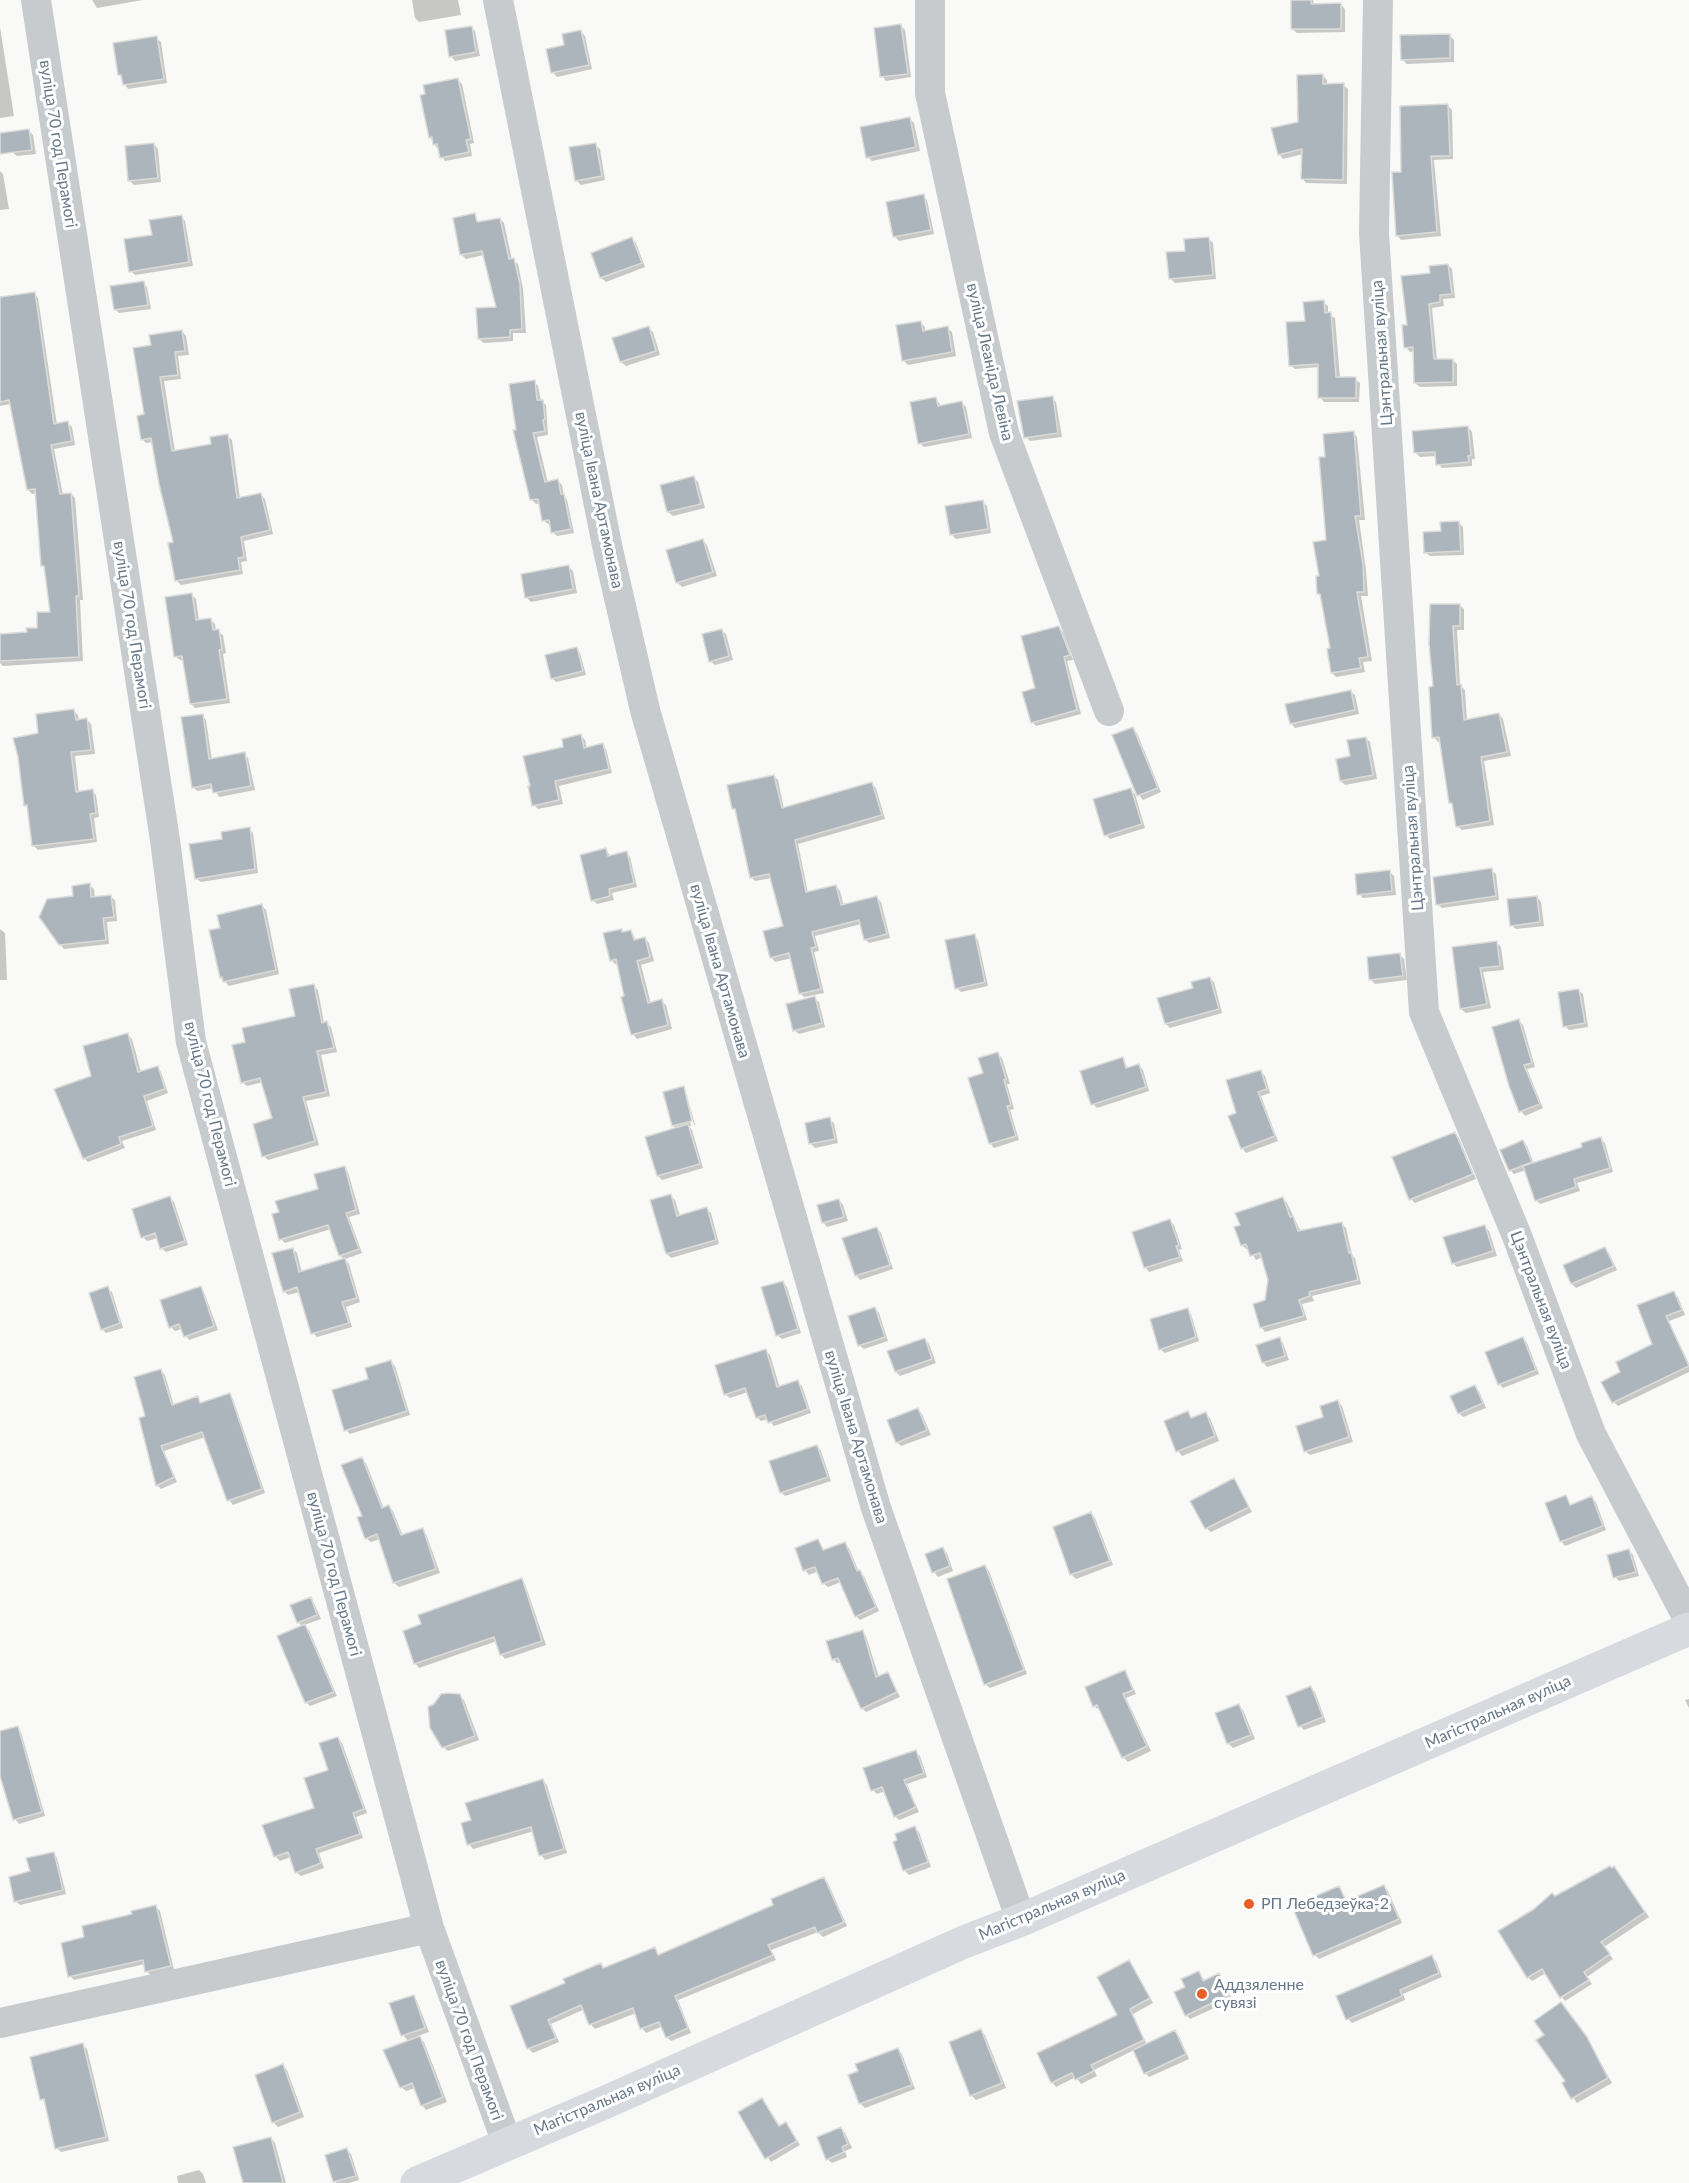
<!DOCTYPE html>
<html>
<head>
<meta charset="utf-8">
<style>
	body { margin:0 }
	canvas { display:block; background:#f9f9f7 }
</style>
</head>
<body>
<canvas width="1689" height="2183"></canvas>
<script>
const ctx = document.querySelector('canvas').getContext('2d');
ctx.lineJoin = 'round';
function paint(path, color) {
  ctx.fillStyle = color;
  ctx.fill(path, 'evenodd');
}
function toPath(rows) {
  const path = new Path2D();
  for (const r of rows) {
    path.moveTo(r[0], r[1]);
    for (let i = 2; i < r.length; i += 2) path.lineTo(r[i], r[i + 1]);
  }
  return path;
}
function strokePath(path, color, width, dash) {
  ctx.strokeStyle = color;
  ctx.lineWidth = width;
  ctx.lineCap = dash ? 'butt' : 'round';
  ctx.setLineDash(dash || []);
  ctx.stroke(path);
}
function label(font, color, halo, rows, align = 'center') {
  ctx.font = font + ' Lato,sans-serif';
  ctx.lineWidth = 6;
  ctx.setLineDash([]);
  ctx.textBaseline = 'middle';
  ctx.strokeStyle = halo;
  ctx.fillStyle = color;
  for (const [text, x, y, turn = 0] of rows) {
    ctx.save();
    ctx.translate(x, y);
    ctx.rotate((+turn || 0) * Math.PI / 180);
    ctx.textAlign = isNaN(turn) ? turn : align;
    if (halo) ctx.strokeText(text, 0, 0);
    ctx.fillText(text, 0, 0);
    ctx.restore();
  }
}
const shadow = toPath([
	[92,0,143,0,97,8],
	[412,0,458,0,461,15,419,22,415,18],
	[1292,0,1313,0,1314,5,1341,5,1345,9,1345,32,1297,33,1292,29],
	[901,26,905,30,911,77,886,81,882,76],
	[0,27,14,116,0,118],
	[471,27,475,31,480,56,455,61,451,56],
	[581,32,585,36,592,69,557,77,553,72,566,46],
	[1449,35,1454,40,1454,62,1407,64,1402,59],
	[156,38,161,42,167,83,128,89,119,74],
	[1323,76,1327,80,1327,85,1343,85,1348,89,1347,184,1306,183,1302,178,1303,154,1283,159,1279,154,1300,123],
	[458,80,462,84,474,143,470,144,472,156,445,161,430,137],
	[1448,106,1452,110,1453,159,1434,160,1441,236,1401,240,1397,235,1403,173],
	[910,119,914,123,920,151,872,161,868,157],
	[29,131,33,135,36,154,17,156,12,152],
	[154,144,158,149,161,182,134,185,130,181],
	[595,145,600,149,605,180,581,185,576,180],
	[0,171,3,174,9,209,0,210],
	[923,196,927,200,934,234,899,241,895,237],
	[474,215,479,223,500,219,504,223,512,260,518,264,523,289,526,333,513,333,513,341,484,343,479,339,498,308,484,255,466,259,461,254],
	[181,216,185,221,193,266,135,275,131,271,153,236],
	[632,239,636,243,645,267,606,282,601,278,593,253],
	[1209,239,1213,243,1216,279,1175,283,1170,278,1187,252],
	[1448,265,1452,269,1455,298,1443,299,1444,306,1432,308,1437,360,1452,360,1457,364,1457,386,1420,387,1415,383,1415,351,1410,352,1406,347,1409,326],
	[143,283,147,287,151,309,119,313,115,309],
	[34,293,38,298,57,425,67,423,72,427,75,445,54,449,63,495,71,494,75,498,83,600,80,600,83,661,3,666,0,663,0,636,28,633,39,629,52,613,46,569,43,566,37,493,32,494,28,490,11,404,0,406,0,324],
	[1323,302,1328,306,1328,314,1335,318,1340,378,1355,379,1360,383,1359,402,1324,402,1320,397,1319,367,1295,369,1290,365,1306,322],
	[920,322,925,327,925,332,947,328,952,332,956,356,908,365,903,360],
	[648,328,653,332,660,355,626,366,621,362],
	[182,331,186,336,189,355,178,356,181,379,164,381,175,452,212,445,227,436,232,440,240,499,261,495,265,499,273,534,244,541,247,561,241,562,243,574,181,585,177,581,170,544,175,543,153,442,146,443,142,439,152,346],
	[534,382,538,386,541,401,546,405,548,435,537,437,548,483,558,481,562,485,564,496,567,500,574,533,557,536,553,532,551,524,548,524,543,520,540,503,536,504,532,500,517,431],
	[936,398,941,407,962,403,966,407,972,438,924,447,920,443],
	[1052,398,1056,402,1062,437,1030,441,1026,437],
	[1468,427,1472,432,1475,459,1472,459,1472,466,1442,468,1438,464,1437,456,1420,457,1416,453],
	[1353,432,1357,437,1365,520,1359,520,1366,570,1368,596,1361,596,1372,661,1363,662,1365,672,1336,677,1332,673,1331,650,1322,598,1318,594,1328,541,1326,458],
	[694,478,698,482,705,508,673,516,668,512],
	[982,502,987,506,991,533,956,539,951,534],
	[1459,523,1463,527,1464,555,1430,556,1425,552,1442,533],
	[703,541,707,545,717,576,682,587,678,583,668,551],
	[569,567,573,571,577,593,531,602,526,597],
	[192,595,196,599,199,621,211,620,215,624,216,631,223,635,226,653,223,654,230,703,195,708,191,704,184,660,180,660,175,656],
	[1459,605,1464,609,1464,630,1457,630,1460,685,1465,690,1467,721,1499,714,1503,719,1511,756,1484,761,1494,825,1462,830,1457,826,1455,807,1450,803,1441,741,1438,742,1434,737,1435,688,1431,644],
	[1058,628,1063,632,1073,660,1067,661,1081,714,1036,726,1032,722],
	[721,630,726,634,733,660,715,665,710,661],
	[576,648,580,653,586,675,556,682,552,678],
	[1350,691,1355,695,1359,714,1295,728,1291,723],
	[74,711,78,715,79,721,87,720,91,724,95,754,75,756,79,793,92,791,96,795,99,817,94,818,97,842,38,850,34,846,29,808,26,805,40,735],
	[202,715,206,720,212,760,244,754,248,758,255,790,219,797,214,788,197,791,193,787],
	[1132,728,1137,733,1161,792,1143,800,1139,795],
	[581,736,585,740,587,749,602,745,606,749,612,773,559,786,563,804,538,809,534,805,565,748],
	[1366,738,1370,742,1377,779,1345,785,1341,781,1352,757],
	[774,776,778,780,784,809,871,783,876,788,885,819,798,844,808,893,836,886,840,891,844,906,877,898,881,902,890,938,869,943,865,939,861,924,815,936,819,951,814,952,824,993,804,997,800,993,792,958,775,962,771,957,785,927,772,878,755,881,751,877,737,812,733,808],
	[1130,789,1135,794,1145,828,1110,839,1106,835],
	[249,829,253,833,258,873,201,882,196,878,224,840],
	[606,850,611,857,626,853,630,857,637,887,612,893,614,900,597,904,593,900],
	[1491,870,1496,874,1499,900,1442,908,1437,904],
	[1390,872,1394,876,1396,895,1363,898,1359,894],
	[89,885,94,889,95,898,110,896,115,900,117,921,107,922,109,944,64,949,60,944,75,897],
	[1537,897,1541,902,1544,926,1516,929,1511,925],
	[262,906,266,910,279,974,229,986,221,977,222,929],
	[0,929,5,933,7,980,0,980],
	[621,930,624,933,631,931,636,940,645,938,649,943,654,961,641,965,651,1004,661,1001,666,1005,672,1029,637,1039,633,1034,618,964,615,964,611,960],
	[974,936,978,940,988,986,961,992,957,988],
	[1497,943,1501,947,1504,970,1483,972,1491,1008,1466,1013,1461,1009,1454,948],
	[1400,955,1404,959,1407,980,1375,984,1371,980],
	[1209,978,1214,982,1222,1013,1170,1028,1166,1024,1194,989],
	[313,986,318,990,324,1023,327,1023,331,1027,337,1052,321,1055,330,1096,306,1101,319,1145,268,1160,264,1156,274,1119,263,1082,247,1086,242,1082,247,1043,297,1017],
	[1578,990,1583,994,1588,1027,1569,1030,1565,1026],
	[814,998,819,1002,825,1027,799,1034,794,1030],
	[1519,1021,1523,1025,1535,1067,1527,1069,1543,1108,1525,1116,1521,1111],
	[127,1034,132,1039,141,1072,157,1067,161,1072,168,1093,147,1101,156,1130,122,1141,125,1148,88,1162,84,1158,93,1077],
	[997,1053,1002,1058,1010,1084,1007,1084,1014,1109,1010,1110,1019,1140,994,1148,990,1143,984,1074],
	[1122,1059,1129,1069,1139,1065,1143,1070,1149,1091,1097,1108,1093,1104],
	[1260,1071,1265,1076,1270,1093,1261,1096,1278,1141,1246,1153,1242,1148,1238,1114],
	[683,1088,686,1091,683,1091,691,1126,689,1126,692,1130,703,1168,662,1180,658,1176,677,1129,673,1125],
	[686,1091,695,1125,694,1125],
	[829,1119,834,1123,838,1143,815,1148,811,1144],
	[1455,1133,1459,1138,1476,1179,1415,1203,1411,1199],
	[1600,1139,1605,1143,1613,1172,1577,1183,1580,1191,1540,1204,1536,1200,1526,1170,1514,1174,1510,1170,1523,1142,1527,1146,1534,1164,1584,1148],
	[344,1167,348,1172,360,1214,349,1217,362,1253,345,1259,349,1264,360,1302,346,1307,352,1327,317,1337,313,1333,300,1292,288,1295,284,1291,293,1249,297,1253,302,1273,344,1260,340,1255,331,1229,285,1243,281,1239,319,1190],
	[671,1196,675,1200,680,1216,706,1209,711,1213,719,1244,671,1258,667,1254],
	[170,1198,174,1202,188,1245,166,1252,161,1248,158,1238,147,1241,143,1237],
	[1283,1198,1287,1203,1301,1232,1341,1223,1346,1228,1352,1255,1355,1258,1361,1284,1312,1296,1314,1301,1302,1304,1307,1320,1265,1332,1261,1327,1269,1280,1263,1257,1256,1260,1249,1248,1246,1249,1242,1245],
	[839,1200,843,1205,848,1221,827,1227,823,1222],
	[1170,1221,1174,1225,1182,1249,1179,1250,1183,1261,1149,1272,1145,1267],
	[1485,1227,1489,1231,1497,1256,1457,1267,1453,1263],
	[877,1228,881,1233,893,1269,860,1280,856,1275],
	[1605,1248,1609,1253,1617,1270,1576,1288,1572,1284],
	[783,1282,787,1287,801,1333,782,1339,777,1335],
	[107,1288,112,1292,123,1328,106,1333,102,1329],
	[200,1288,204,1292,218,1330,189,1340,182,1329,175,1331,171,1327],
	[1673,1293,1678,1297,1685,1315,1669,1321,1689,1364,1689,1372,1618,1406,1614,1402,1622,1373,1654,1345],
	[875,1308,879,1313,888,1341,864,1349,859,1345],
	[1187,1310,1191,1314,1199,1341,1165,1353,1160,1349],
	[1523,1338,1527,1343,1539,1374,1503,1388,1499,1384],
	[1279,1339,1283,1343,1289,1360,1267,1367,1263,1362],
	[925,1340,929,1344,936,1363,900,1376,896,1372],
	[766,1351,770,1355,780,1388,797,1382,802,1386,811,1413,774,1426,768,1419,761,1421,757,1417,748,1392,730,1398,725,1394],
	[390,1361,395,1366,410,1415,350,1434,346,1430,370,1380],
	[161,1371,165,1375,174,1406,198,1398,202,1404,229,1395,233,1399,265,1493,233,1505,229,1500,205,1437,164,1451,177,1482,161,1489,157,1485,147,1417],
	[1475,1387,1479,1391,1486,1408,1463,1417,1459,1413],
	[1338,1402,1342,1406,1353,1442,1310,1455,1305,1451],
	[918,1410,922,1414,931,1435,901,1446,897,1442],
	[1187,1412,1193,1419,1205,1414,1210,1418,1219,1441,1182,1456,1178,1451,1166,1421],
	[817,1446,821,1451,831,1481,785,1496,781,1492],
	[361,1459,366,1463,384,1509,389,1507,393,1511,403,1536,422,1529,426,1534,440,1573,399,1587,394,1583,380,1539,371,1542,366,1538,363,1517],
	[1234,1480,1252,1512,1211,1532,1206,1528],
	[1565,1496,1572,1506,1591,1498,1596,1502,1606,1530,1565,1546,1561,1541],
	[1091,1514,1095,1518,1113,1565,1076,1579,1072,1575,1054,1527],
	[818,1541,825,1551,845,1544,849,1548,859,1572,864,1576,879,1611,860,1620,856,1616,841,1582,828,1587,823,1583,819,1571,809,1575,805,1570],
	[942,1549,947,1553,953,1571,938,1577,934,1572],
	[1629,1550,1633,1555,1639,1576,1619,1581,1615,1577],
	[985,1567,989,1571,1027,1674,990,1688,985,1684],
	[521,1580,525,1584,546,1645,505,1659,501,1654,497,1641,419,1668,415,1663],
	[310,1599,314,1603,321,1619,304,1625,309,1630,337,1696,310,1706,306,1702,303,1627,298,1622],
	[862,1632,866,1636,879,1677,887,1674,891,1678,900,1697,866,1712,862,1708,841,1662,837,1663,833,1659],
	[1124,1672,1128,1676,1136,1694,1126,1698,1151,1751,1128,1762,1123,1757,1101,1709,1099,1710,1094,1706],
	[1310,1688,1315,1692,1326,1722,1304,1730,1300,1726],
	[460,1696,464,1700,479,1740,448,1751,443,1747],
	[1689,1699,1689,1708,1685,1700],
	[1239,1706,1243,1710,1255,1739,1233,1748,1228,1743,1217,1714],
	[17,1728,21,1732,45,1816,19,1824,15,1819,0,1775,0,1733],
	[338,1738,342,1743,367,1813,356,1817,363,1838,319,1853,324,1868,301,1876,296,1872,291,1857,280,1861,276,1857,264,1826,316,1809,330,1771],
	[916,1752,920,1756,927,1777,907,1784,919,1812,899,1820,895,1816,885,1791,877,1794,873,1790],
	[543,1781,547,1785,567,1853,545,1860,541,1855,534,1831,473,1849,469,1844],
	[915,1828,919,1832,931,1867,909,1875,905,1871,895,1843],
	[53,1853,57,1858,66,1894,20,1905,16,1901,31,1873],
	[1618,1873,1649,1917,1604,1947,1613,1959,1587,1977,1592,1984,1565,2001,1546,1973,1532,1981,1528,1977],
	[824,1878,828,1883,847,1926,823,1937,818,1932,771,1950,776,1960,678,2000,691,2033,671,2041,667,2037,663,2026,646,2033,642,2028,636,2013,595,2029,591,2025,585,2009,551,2024,559,2042,533,2053,529,2049,512,2006,566,1984,601,1965,605,1969,655,1949,660,1956,775,1906],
	[1384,1886,1388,1891,1402,1923,1319,1959,1315,1955,1339,1888,1347,1902],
	[156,1907,160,1911,174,1970,151,1976,147,1971,145,1964,74,1980,70,1976,86,1939],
	[1431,1957,1436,1961,1442,1977,1403,1994,1405,2000,1352,2023,1348,2019],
	[1129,1961,1133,1966,1153,2003,1133,2014,1147,2045,1174,2032,1179,2036,1189,2059,1149,2077,1145,2073,1134,2050,1094,2070,1097,2076,1081,2084,1076,2077,1056,2087,1052,2082,1119,2015],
	[1199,1973,1205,1981,1219,1975,1223,1979,1232,2000,1190,2019,1186,2015],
	[413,1996,417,2001,429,2032,418,2036,424,2042,447,2102,426,2110,422,2105,415,2088,406,2091,401,2087,409,2042,403,2035],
	[1565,2008,1590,2043,1612,2083,1577,2103,1564,2084,1567,2082],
	[981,2031,985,2035,1006,2088,976,2100,971,2095,951,2043],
	[83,2045,87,2049,109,2141,61,2152,57,2148,46,2104,42,2099],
	[898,2049,902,2054,915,2089,865,2108,861,2104,850,2076],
	[283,2066,287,2070,304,2117,278,2127,273,2122],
	[762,2100,780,2127,786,2124,800,2145,771,2162,740,2113],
	[841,2129,845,2133,852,2148,845,2151,847,2157,832,2163,827,2159],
	[271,2138,275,2143,286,2183,244,2183],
	[347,2150,351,2154,359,2180,349,2183,336,2183,327,2156],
	[199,2170,203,2174,206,2183,178,2183,177,2176]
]);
const building = toPath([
	[1291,0,1311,0,1311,4,1341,3,1341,29,1291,29,1291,0],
	[901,24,908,74,880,77,874,28,901,24],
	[472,26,476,52,449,57,445,30,472,26],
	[581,30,589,65,551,73,546,49,564,45,562,34,581,30],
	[1450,34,1450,58,1401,60,1400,35,1450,34],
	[157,36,164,79,123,85,121,75,118,75,113,43,157,36],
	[1323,74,1323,84,1344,83,1343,180,1301,179,1302,149,1278,155,1271,128,1298,122,1297,75,1323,74],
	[458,78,471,139,466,140,469,152,440,158,437,144,433,145,432,137,429,138,420,95,425,94,423,85,458,78],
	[1448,104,1450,156,1431,156,1437,232,1396,236,1392,172,1401,172,1400,106,1448,104],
	[910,117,916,147,866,158,860,127,910,117],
	[29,129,32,150,0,154,0,133,29,129],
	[154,143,158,178,128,181,125,146,154,143],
	[596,143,602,176,575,181,569,147,596,143],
	[924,194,931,230,893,237,886,202,924,194],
	[475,213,477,222,500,218,509,259,514,258,520,284,522,329,510,330,510,337,478,339,476,308,496,307,482,251,460,255,453,218,475,213],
	[182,215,189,262,129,272,124,239,152,235,149,220,182,215],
	[632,237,642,263,600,278,591,253,632,237],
	[1209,237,1213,275,1169,279,1166,252,1185,251,1184,239,1209,237],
	[1448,264,1452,294,1440,295,1440,302,1429,304,1434,359,1453,359,1453,382,1414,383,1413,347,1404,348,1402,325,1407,325,1401,276,1430,273,1429,266,1448,264],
	[144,281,148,305,114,310,110,286,144,281],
	[35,292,54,424,68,421,72,441,51,445,60,494,71,493,79,596,76,596,79,657,0,661,0,634,27,632,26,628,37,628,37,612,50,612,44,566,41,566,35,489,27,490,9,400,0,402,0,297,35,292],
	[1324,300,1325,313,1331,312,1336,377,1356,377,1356,398,1318,398,1318,364,1289,366,1286,322,1305,321,1303,302,1324,300],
	[921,321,923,331,948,326,952,352,902,361,896,325,921,321],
	[649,326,656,351,620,362,612,338,649,326],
	[182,330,185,351,175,352,178,375,160,377,172,451,211,444,210,437,228,434,237,498,261,493,270,530,241,537,244,557,238,558,240,570,175,581,168,543,173,542,159,484,151,438,141,440,137,416,144,414,133,348,151,345,149,335,182,330],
	[535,380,537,400,543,400,545,419,543,420,545,431,533,433,545,482,558,479,561,494,564,494,571,529,551,533,549,520,542,521,538,499,530,500,513,430,516,430,509,384,535,380],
	[1053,396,1058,433,1024,438,1017,401,1053,396],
	[936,397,938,406,962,401,969,434,918,444,910,402,936,397],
	[1468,426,1471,455,1468,456,1469,462,1436,465,1435,452,1414,453,1412,431,1468,426],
	[1354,431,1361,516,1355,516,1363,564,1364,592,1357,592,1368,657,1359,658,1361,668,1331,673,1327,649,1330,648,1320,594,1317,594,1316,576,1319,576,1313,542,1326,540,1319,457,1325,457,1323,434,1354,431],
	[694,476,701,504,667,512,660,485,694,476],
	[983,500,988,529,950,535,945,506,983,500],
	[1459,521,1461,551,1424,553,1423,532,1441,531,1440,522,1459,521],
	[703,539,713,572,676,583,666,550,703,539],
	[569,565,573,589,525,598,521,574,569,565],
	[192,593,196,620,211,618,213,630,219,629,222,650,219,650,227,699,190,704,182,656,174,657,165,597,192,593],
	[1430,604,1460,604,1460,626,1453,626,1457,685,1461,684,1464,720,1499,713,1507,752,1481,757,1490,821,1456,827,1452,803,1449,803,1439,737,1432,738,1429,687,1433,686,1429,644,1430,604],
	[1059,626,1070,655,1064,657,1077,710,1031,723,1022,692,1035,688,1021,636,1059,626],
	[722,629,729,656,709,662,702,634,722,629],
	[577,647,583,671,551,679,545,655,577,647],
	[1351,690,1355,710,1290,724,1285,704,1351,690],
	[74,709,76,720,87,718,91,750,71,752,76,792,93,789,96,813,90,814,94,839,32,846,27,805,24,806,18,757,13,738,38,733,36,714,74,709],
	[203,714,209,759,245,752,251,786,213,793,211,784,192,788,181,717,203,714],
	[1133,727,1158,788,1137,796,1112,735,1133,727],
	[581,734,584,748,603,743,609,769,555,781,559,800,532,806,528,786,530,786,523,756,563,747,562,739,581,734],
	[1366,737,1373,775,1340,781,1336,759,1350,756,1347,740,1366,737],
	[774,775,782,808,872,782,882,815,795,840,806,892,836,885,841,905,877,896,887,934,864,940,859,920,812,932,816,947,811,948,821,989,799,994,789,953,770,958,763,931,783,926,769,874,750,878,735,809,732,809,727,785,774,775],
	[1131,788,1142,824,1104,836,1093,799,1131,788],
	[250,827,255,869,195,879,189,844,222,839,221,832,250,827],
	[606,848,608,856,627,851,634,883,609,889,610,896,591,901,580,855,606,848],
	[1492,868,1496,896,1436,905,1433,877,1492,868],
	[1390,870,1392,891,1357,895,1355,874,1390,870],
	[90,883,91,897,111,895,114,917,103,918,106,940,59,945,39,917,47,899,73,896,72,886,90,883],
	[1537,896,1540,922,1510,926,1507,899,1537,896],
	[262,904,276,970,223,982,222,977,220,978,209,930,220,928,217,915,262,904],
	[622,929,622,932,631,930,634,940,645,937,650,957,637,961,648,1003,662,999,668,1025,631,1035,621,997,624,996,616,959,610,961,603,933,622,929],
	[975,934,985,982,955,989,945,940,975,934],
	[1497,941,1500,966,1480,968,1487,1004,1460,1009,1452,947,1497,941],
	[1400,953,1403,976,1369,980,1367,957,1400,953],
	[1210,977,1219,1009,1165,1024,1157,998,1193,988,1191,982,1210,977],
	[314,984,322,1023,327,1021,334,1048,317,1051,326,1092,303,1097,315,1141,262,1157,253,1124,272,1118,260,1078,241,1083,232,1045,245,1042,242,1028,295,1016,289,989,314,984],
	[1579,989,1585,1023,1563,1027,1558,992,1579,989],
	[815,996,822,1023,793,1031,786,1004,815,996],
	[1519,1019,1532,1063,1524,1065,1540,1104,1519,1112,1509,1086,1492,1027,1519,1019],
	[128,1033,138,1072,158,1066,165,1089,144,1096,153,1126,119,1137,121,1144,83,1159,54,1089,91,1076,83,1046,128,1033],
	[998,1052,1006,1079,1004,1080,1011,1105,1007,1106,1016,1136,989,1144,968,1078,983,1073,978,1058,998,1052],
	[1123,1057,1126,1068,1139,1064,1146,1087,1091,1105,1080,1071,1123,1057],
	[1261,1070,1267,1089,1258,1092,1275,1136,1241,1149,1228,1116,1236,1113,1226,1080,1261,1070],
	[684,1086,692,1121,672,1126,663,1092,684,1086],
	[830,1117,835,1139,809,1144,805,1123,830,1117],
	[688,1124,700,1164,657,1176,645,1137,688,1124],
	[1455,1132,1473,1174,1409,1200,1392,1157,1455,1132],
	[1601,1137,1610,1168,1574,1179,1576,1187,1535,1201,1523,1166,1582,1147,1581,1143,1601,1137],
	[1523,1140,1532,1162,1509,1171,1500,1150,1523,1140],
	[345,1166,356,1210,346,1213,359,1249,339,1256,328,1225,279,1240,272,1214,279,1212,275,1201,318,1189,314,1174,345,1166],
	[671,1194,677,1216,707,1207,716,1240,666,1254,650,1200,671,1194],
	[170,1196,185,1241,160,1249,155,1233,141,1238,132,1209,170,1196],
	[1283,1197,1290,1217,1293,1216,1298,1231,1342,1222,1349,1253,1351,1252,1358,1280,1309,1292,1310,1296,1299,1300,1304,1316,1260,1328,1253,1304,1265,1300,1268,1280,1260,1253,1250,1256,1246,1244,1241,1246,1234,1227,1240,1225,1235,1213,1283,1197],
	[839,1199,844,1217,822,1223,817,1205,839,1199],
	[1170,1219,1179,1245,1176,1246,1180,1257,1144,1268,1132,1232,1170,1219],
	[1485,1225,1493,1251,1452,1264,1443,1237,1485,1225],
	[877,1227,890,1265,855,1276,842,1238,877,1227],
	[1605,1247,1614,1266,1571,1284,1563,1265,1605,1247],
	[293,1248,299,1272,345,1258,357,1298,342,1302,349,1323,311,1334,297,1287,283,1292,272,1253,293,1248],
	[783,1281,798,1329,776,1336,761,1287,783,1281],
	[108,1286,120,1323,101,1330,89,1293,108,1286],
	[201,1286,214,1326,184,1337,179,1324,169,1328,160,1300,201,1286],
	[1674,1291,1682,1310,1666,1316,1689,1366,1612,1403,1601,1382,1620,1372,1616,1362,1652,1344,1637,1305,1674,1291],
	[875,1307,885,1337,858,1346,848,1316,875,1307],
	[1188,1308,1196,1337,1159,1350,1150,1319,1188,1308],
	[1280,1337,1285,1356,1262,1363,1256,1345,1280,1337],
	[1523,1337,1536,1370,1498,1385,1485,1352,1523,1337],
	[925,1338,932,1359,895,1372,887,1351,925,1338],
	[766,1349,777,1387,798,1380,808,1409,768,1423,765,1415,756,1418,745,1388,724,1395,715,1365,766,1349],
	[391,1360,407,1411,344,1431,332,1390,368,1379,365,1368,391,1360],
	[161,1369,172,1405,198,1396,200,1403,230,1393,262,1489,227,1501,202,1432,161,1446,174,1477,156,1486,139,1418,145,1416,134,1377,161,1369],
	[1475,1385,1483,1403,1458,1414,1450,1396,1475,1385],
	[1338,1400,1349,1437,1304,1452,1296,1426,1323,1417,1320,1406,1338,1400],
	[918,1408,927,1430,896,1443,887,1420,918,1408],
	[1188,1411,1191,1418,1206,1412,1215,1436,1176,1452,1164,1421,1188,1411],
	[817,1445,828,1477,780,1493,769,1461,817,1445],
	[362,1457,382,1508,389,1505,401,1535,423,1528,436,1569,393,1583,377,1534,365,1539,357,1517,362,1516,341,1465,362,1457],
	[1234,1478,1249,1507,1205,1529,1190,1501,1234,1478],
	[1566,1495,1570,1505,1592,1496,1603,1526,1560,1542,1545,1503,1566,1495],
	[1091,1512,1110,1561,1070,1575,1053,1527,1091,1512],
	[818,1539,823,1550,845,1542,857,1571,860,1570,876,1607,855,1617,838,1578,822,1584,815,1567,803,1571,795,1548,818,1539],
	[943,1547,950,1566,932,1573,925,1554,943,1547],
	[1629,1549,1636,1572,1613,1578,1607,1555,1629,1549],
	[985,1565,1024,1670,984,1685,947,1579,985,1565],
	[522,1578,542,1641,500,1655,494,1637,414,1664,403,1631,421,1624,418,1615,522,1578],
	[311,1597,317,1615,297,1623,290,1605,311,1597],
	[305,1624,334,1692,305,1703,277,1636,305,1624],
	[863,1630,876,1677,888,1672,897,1692,861,1709,838,1658,832,1660,826,1641,863,1630],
	[1125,1670,1133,1690,1123,1694,1147,1746,1122,1758,1097,1705,1093,1707,1085,1687,1125,1670],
	[1311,1686,1323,1717,1298,1727,1286,1696,1311,1686],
	[447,1693,460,1694,475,1736,442,1748,430,1728,428,1707,434,1704,441,1694,447,1693],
	[1239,1704,1251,1735,1227,1744,1215,1713,1239,1704],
	[18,1726,42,1812,13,1820,0,1776,0,1731,18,1726],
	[338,1737,364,1809,353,1813,360,1834,316,1849,321,1863,295,1873,288,1852,274,1857,262,1825,314,1808,304,1778,328,1770,319,1743,338,1737],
	[916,1750,924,1773,904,1780,916,1807,894,1817,882,1787,871,1791,863,1768,916,1750],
	[543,1779,564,1849,539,1856,531,1827,467,1845,461,1823,471,1820,465,1803,543,1779],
	[915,1826,928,1862,903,1871,893,1842,897,1840,895,1834,915,1826],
	[54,1852,63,1890,14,1902,9,1877,30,1871,26,1858,54,1852],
	[1610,1866,1612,1868,1614,1866,1645,1912,1601,1942,1610,1954,1584,1972,1589,1980,1560,1998,1542,1969,1527,1978,1498,1931,1534,1909,1552,1893,1555,1896,1610,1866],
	[824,1877,844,1922,817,1933,815,1927,768,1945,773,1955,675,1996,688,2028,666,2038,659,2022,640,2029,633,2008,589,2025,581,2005,548,2020,556,2038,527,2049,510,2006,565,1983,563,1979,601,1963,603,1968,655,1947,658,1955,773,1905,771,1899,824,1877],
	[1384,1885,1399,1919,1313,1956,1292,1906,1339,1886,1346,1901,1384,1885],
	[156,1905,171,1966,145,1972,143,1960,68,1977,61,1943,84,1937,82,1926,132,1914,131,1911,156,1905],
	[1432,1955,1439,1973,1400,1990,1402,1996,1346,2020,1336,1996,1432,1955],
	[1129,1960,1150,1998,1130,2009,1144,2040,1091,2065,1094,2071,1075,2080,1072,2073,1051,2083,1037,2053,1117,2015,1097,1977,1129,1960],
	[1199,1971,1203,1981,1219,1973,1229,1995,1185,2016,1174,1992,1185,1987,1181,1979,1199,1971],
	[414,1995,425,2028,401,2036,389,2003,414,1995],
	[1561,2002,1587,2037,1608,2078,1571,2099,1562,2083,1565,2081,1536,2040,1544,2035,1534,2021,1561,2002],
	[981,2029,1002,2083,970,2096,949,2042,981,2029],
	[1175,2030,1186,2054,1144,2074,1133,2050,1175,2030],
	[420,2036,443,2097,421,2106,412,2083,400,2088,383,2050,420,2036],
	[83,2043,106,2137,55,2149,44,2099,40,2100,30,2057,83,2043],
	[898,2048,912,2085,859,2104,848,2075,858,2071,855,2064,898,2048],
	[283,2064,300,2112,272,2123,255,2075,283,2064],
	[762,2098,779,2126,786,2122,797,2141,765,2159,738,2112,762,2098],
	[841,2127,848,2144,842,2147,844,2152,826,2160,817,2137,841,2127],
	[271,2137,283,2183,243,2183,233,2147,271,2137],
	[347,2148,356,2176,333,2182,325,2155,347,2148]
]);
const minor = toPath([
	[36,0,165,840,191,1042,429,1928,507,2143],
	[498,0,608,550,645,710,876,1508,1021,1920],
	[930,0,930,93,1004,433,1109,711],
	[1378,0,1374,233,1424,1012,1517,1236,1591,1434,1689,1620],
	[0,2023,429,1928]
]);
const major = toPath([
	[417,2183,606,2102,964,1942,1021,1920,1689,1629]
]);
const markers = [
	[1249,1904,6,"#e95d27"],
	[1202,1994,6,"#e95d27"]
];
const streetNames = [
	["вуліца 70 год Перамогі",58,144,81],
	["Цэнтральная вуліца",1382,353,-94],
	["вуліца Леаніда Левіна",990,362,77],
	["вуліца Івана Артамонава",599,500,78],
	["вуліца 70 год Перамогі",132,625,81],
	["Цэнтральная вуліца",1413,838,-94],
	["вуліца Івана Артамонава",720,971,74],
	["вуліца 70 год Перамогі",210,1104,76],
	["Цэнтральная вуліца",1541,1300,69],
	["вуліца Івана Артамонава",856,1437,73],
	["вуліца 70 год Перамогі",334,1574,75],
	["Магістральная вуліца",1498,1712,-24],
	["Магістральная вуліца",1052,1905,-23],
	["вуліца 70 год Перамогі",469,2040,70],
	["Магістральная вуліца",607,2100,-23]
];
const poiNames = [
	["РП Лебедзеўка-2",1261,1904],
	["Аддзяленне",1214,1985],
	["сувязі",1214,2003]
];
paint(shadow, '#0003');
paint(building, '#adb5bc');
strokePath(building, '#dbdbd9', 1.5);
strokePath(minor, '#c7cbce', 30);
strokePath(major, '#d7dbdf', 33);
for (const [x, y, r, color] of markers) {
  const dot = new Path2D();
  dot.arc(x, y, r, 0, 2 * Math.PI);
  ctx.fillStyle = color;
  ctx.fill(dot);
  strokePath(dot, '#fff', 2);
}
label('16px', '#677889', '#fff', streetNames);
label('16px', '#677889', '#fff', poiNames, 'left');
</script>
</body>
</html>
